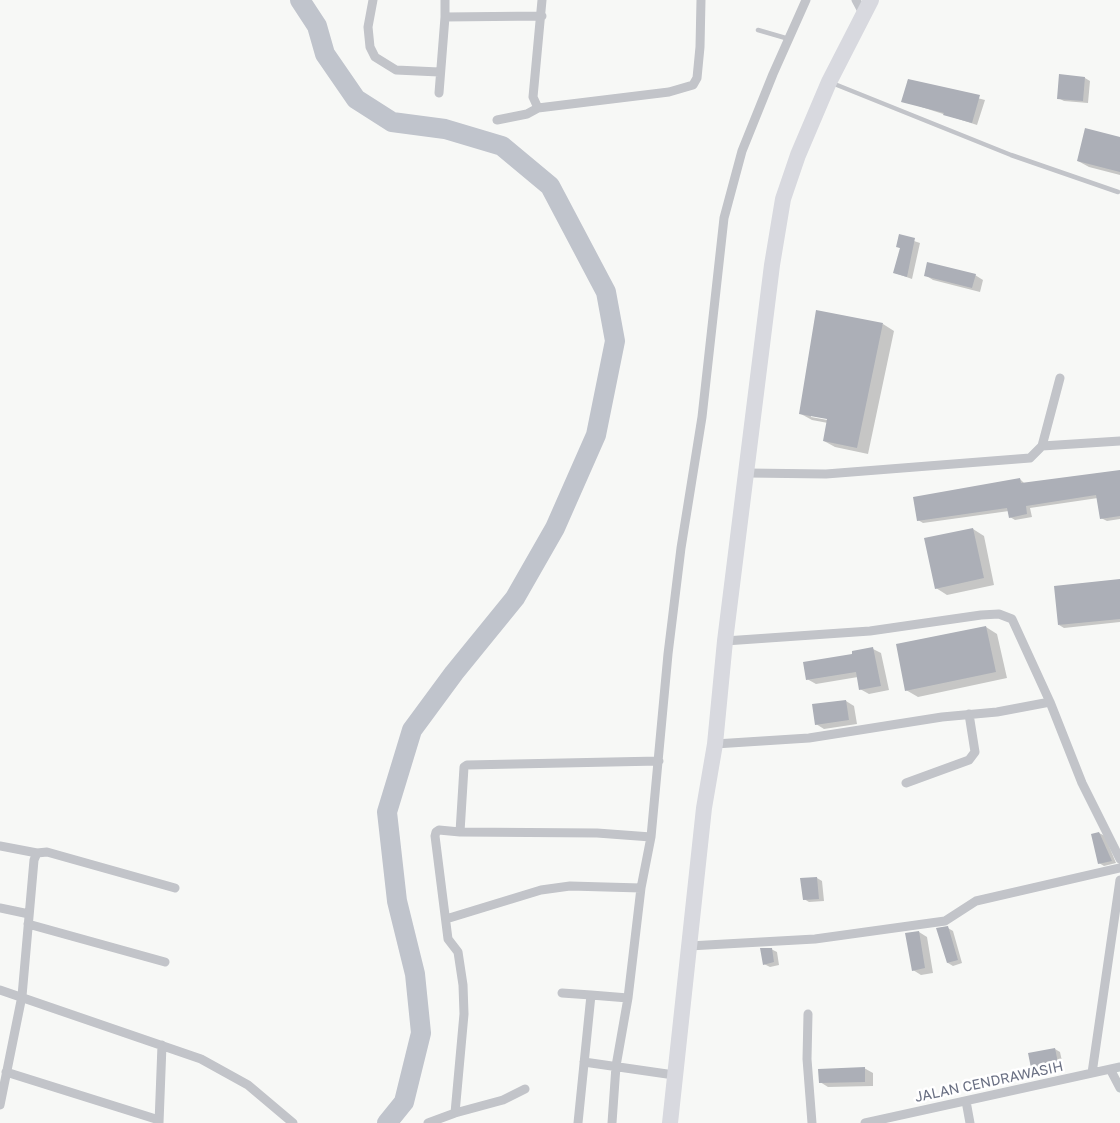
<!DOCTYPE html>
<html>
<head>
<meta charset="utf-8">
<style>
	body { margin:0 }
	canvas { display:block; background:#f7f8f6 }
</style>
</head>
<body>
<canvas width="1120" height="1123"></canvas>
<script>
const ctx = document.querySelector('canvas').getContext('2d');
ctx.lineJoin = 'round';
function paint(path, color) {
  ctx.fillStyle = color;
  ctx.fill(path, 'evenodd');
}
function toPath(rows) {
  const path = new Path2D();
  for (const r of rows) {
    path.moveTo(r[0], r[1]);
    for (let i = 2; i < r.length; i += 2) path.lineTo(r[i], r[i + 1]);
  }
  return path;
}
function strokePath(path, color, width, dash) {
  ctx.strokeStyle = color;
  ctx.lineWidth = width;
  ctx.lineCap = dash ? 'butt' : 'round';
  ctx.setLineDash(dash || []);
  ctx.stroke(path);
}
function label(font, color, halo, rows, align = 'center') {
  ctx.font = font + ' "Golos Text",sans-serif';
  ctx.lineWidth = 5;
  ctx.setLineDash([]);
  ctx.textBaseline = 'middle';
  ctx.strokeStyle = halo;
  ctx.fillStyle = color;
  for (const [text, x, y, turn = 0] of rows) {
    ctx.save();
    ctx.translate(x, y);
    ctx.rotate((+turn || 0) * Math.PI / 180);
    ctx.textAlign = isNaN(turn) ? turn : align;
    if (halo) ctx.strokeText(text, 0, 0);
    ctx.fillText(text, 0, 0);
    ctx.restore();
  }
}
const shadow = toPath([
	[1085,78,1090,81,1088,103,1064,101,1058,98],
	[908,80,985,100,977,125,903,101],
	[1120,138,1120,175,1089,167,1078,161],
	[899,236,920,243,912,279,895,273,901,249,897,246],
	[925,275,975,275,983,280,980,292,933,280],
	[883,324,894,331,868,454,835,447,824,441,828,423,812,420,801,414],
	[811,415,834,418,833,421,811,417],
	[1120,471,1120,519,1107,521,1101,518,1098,498,1030,508,1032,517,1015,520,1010,517,1009,511,923,523,918,520,1020,479,1025,484],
	[973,529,984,536,994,585,947,595,936,588],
	[1120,581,1120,622,1064,628,1059,625],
	[986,627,997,634,1007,678,918,697,906,690],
	[873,649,881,653,889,690,869,694,860,689,858,677,816,684,807,679,854,655],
	[846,701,854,706,857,724,824,729,816,724],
	[1099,833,1105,836,1116,863,1104,866,1099,863],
	[817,878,822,881,824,901,809,902,804,899],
	[948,928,953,931,962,963,953,966,948,963],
	[919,932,927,937,933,973,921,975,913,970],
	[771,949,777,952,779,965,770,967,764,964],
	[1055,1049,1060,1052,1063,1066,1038,1071,1033,1068],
	[864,1068,873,1073,873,1086,828,1087,820,1082]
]);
const river = toPath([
	[300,0,317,26,325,54,356,99,392,122,445,129,502,146,550,186,606,292,615,341,596,435,555,528,515,598,454,673,412,730,387,812,397,901,415,974,421,1033,404,1102,387,1123]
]);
const building = toPath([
	[1059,74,1085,77,1083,101,1057,99],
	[908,79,980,95,972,123,943,115,944,113,901,102],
	[1085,128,1120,137,1120,172,1077,161],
	[899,234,915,238,907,277,893,273,900,248,896,247],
	[927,262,976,274,972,288,924,276],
	[816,310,883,323,857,448,823,441,827,419,799,414],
	[1120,470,1120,516,1100,519,1096,495,1026,506,1027,514,1009,518,1007,508,917,521,913,497,1020,478,1021,483],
	[973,528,984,578,935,589,924,538],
	[1120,579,1120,619,1058,625,1054,586],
	[986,626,996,672,905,691,896,644],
	[873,647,881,686,859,690,856,672,806,680,803,662,852,654,852,651],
	[846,700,849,720,815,725,812,704],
	[1099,832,1112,861,1098,864,1091,834],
	[817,877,819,899,803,900,800,878],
	[948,926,958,960,947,963,936,928],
	[919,931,925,968,912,971,905,933],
	[760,948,772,948,774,962,763,965],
	[1055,1048,1058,1063,1031,1068,1028,1053],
	[865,1067,865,1082,819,1083,818,1069]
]);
const lane = toPath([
	[758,30,789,39],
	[832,83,1011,155,1118,192]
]);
const street = toPath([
	[373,0,368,27,370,47,375,57,396,70,439,72],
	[445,0,445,17,542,16],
	[856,0,864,15],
	[439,93,445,17],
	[538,108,533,97,542,0],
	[497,120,527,114,538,108,669,92,693,85,697,78,700,47,701,0],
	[1042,446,1120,441],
	[748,473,826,474,1030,458,1042,446,1060,378],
	[725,641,870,631,981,615,999,614,1012,619,1050,702,1082,783,1120,859],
	[715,744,809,738,942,717,997,712,1050,702],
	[906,783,969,760,975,752,969,714],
	[651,837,597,833,460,832,464,767,467,765,659,761],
	[0,846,37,853,47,852,175,888],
	[0,908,29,914],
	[446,919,541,890,570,886,641,888],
	[28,924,165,962],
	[689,946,815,939,945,921,976,901,1120,868],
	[0,990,201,1059,248,1085,293,1123],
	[562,993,591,995,578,1123],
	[591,995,628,998],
	[808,1014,807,1059,812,1123],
	[584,1062,674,1075],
	[1110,1069,1120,1088],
	[6,1072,159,1120],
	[1092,1073,1120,880],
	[966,1101,970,1123],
	[0,1105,22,996,34,860,37,853],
	[455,1113,503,1100,525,1089],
	[159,1123,162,1045],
	[428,1123,455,1113,464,1014,463,985,458,952,448,939,435,836,436,832,439,830,460,832],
	[612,1123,616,1066,628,998,641,888,651,837,668,654,681,548,702,417,724,218,742,151,773,74,806,0],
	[865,1123,1120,1067]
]);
const highway = toPath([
	[670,1123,704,808,715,744,725,641,772,265,783,199,798,155,829,82,871,0]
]);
const streetNames = [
	["JALAN CENDRAWASIH",989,1082,-12]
];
paint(shadow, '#0003');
strokePath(river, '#c0c4cc', 20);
paint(building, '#acafb7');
strokePath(lane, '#c2c4c9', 4.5);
strokePath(street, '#c2c4c9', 9);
strokePath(highway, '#d8d9df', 16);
label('14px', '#6a7083', '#fff', streetNames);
</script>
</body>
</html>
